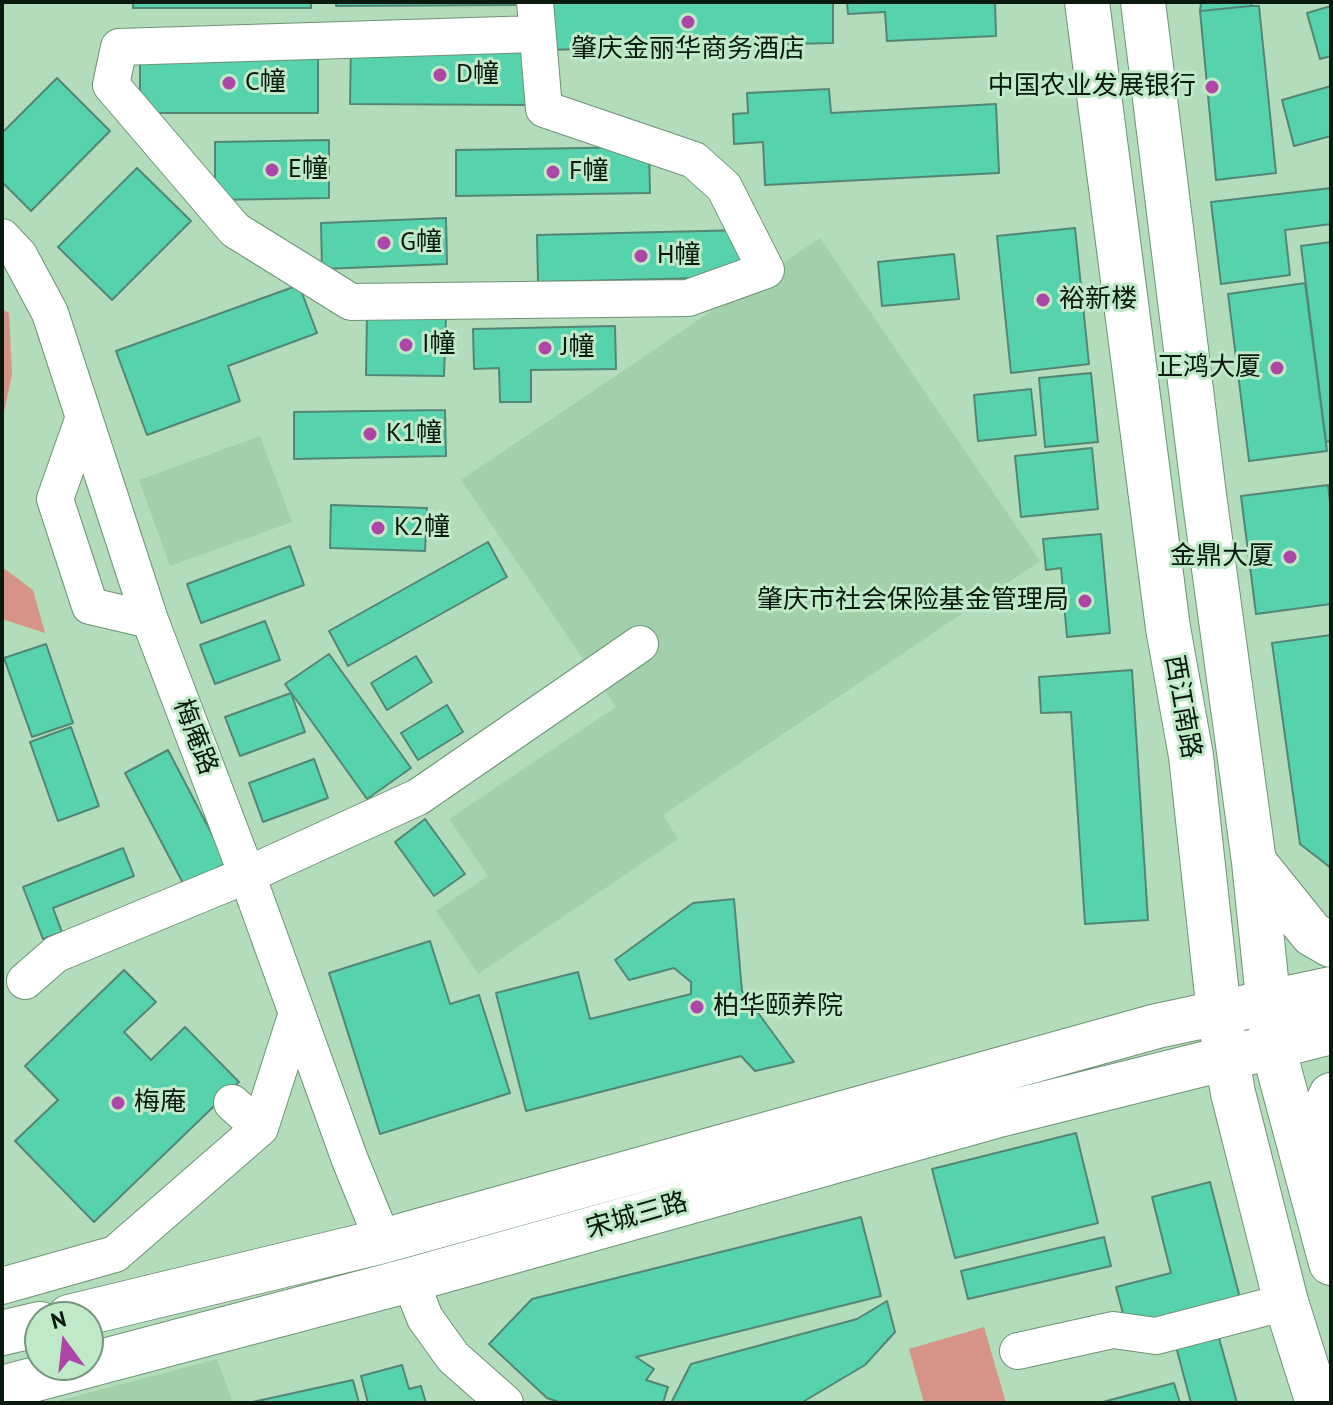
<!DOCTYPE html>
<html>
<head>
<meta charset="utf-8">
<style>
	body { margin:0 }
	#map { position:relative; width:1333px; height:1405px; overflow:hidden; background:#b3dcba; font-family:"PT Sans",sans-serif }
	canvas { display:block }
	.frame { position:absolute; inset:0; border:4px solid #0a190d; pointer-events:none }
	.north { position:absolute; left:24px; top:1301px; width:80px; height:80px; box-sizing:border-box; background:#c0e9c7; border:2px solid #77967d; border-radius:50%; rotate:345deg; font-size:22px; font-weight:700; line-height:32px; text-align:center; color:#0a190d }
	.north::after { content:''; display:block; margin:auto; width:28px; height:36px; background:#ae46a8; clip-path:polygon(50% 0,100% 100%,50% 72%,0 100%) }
</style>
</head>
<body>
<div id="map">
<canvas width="1333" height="1405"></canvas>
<div class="frame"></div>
<div class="north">N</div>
</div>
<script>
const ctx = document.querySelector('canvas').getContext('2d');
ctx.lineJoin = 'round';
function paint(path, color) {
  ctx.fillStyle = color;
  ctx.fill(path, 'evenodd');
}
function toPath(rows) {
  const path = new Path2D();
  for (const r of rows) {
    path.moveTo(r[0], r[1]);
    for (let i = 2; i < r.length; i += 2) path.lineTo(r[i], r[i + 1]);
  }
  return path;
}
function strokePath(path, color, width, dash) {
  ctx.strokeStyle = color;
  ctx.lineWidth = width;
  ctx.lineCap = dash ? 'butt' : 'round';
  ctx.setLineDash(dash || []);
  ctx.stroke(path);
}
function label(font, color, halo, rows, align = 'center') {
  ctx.font = font + ' "PT Sans","Noto Sans SC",sans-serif';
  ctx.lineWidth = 6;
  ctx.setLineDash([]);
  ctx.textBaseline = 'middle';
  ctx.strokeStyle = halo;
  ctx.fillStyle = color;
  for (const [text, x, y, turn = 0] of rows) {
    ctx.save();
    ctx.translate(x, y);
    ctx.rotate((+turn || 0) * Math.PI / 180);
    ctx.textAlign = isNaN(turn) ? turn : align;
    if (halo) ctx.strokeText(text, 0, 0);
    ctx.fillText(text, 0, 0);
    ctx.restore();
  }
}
const built = toPath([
	[820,238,1040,561,663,815,678,839,478,974,436,911,488,876,449,819,616,707,461,480],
	[260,436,292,522,170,566,139,480],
	[217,1359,233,1403,50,1403]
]);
const green = toPath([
	[2,309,9,313,12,374,2,422],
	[2,567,33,590,45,633,2,619],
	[984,1327,1006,1403,924,1403,909,1349]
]);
const building = toPath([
	[133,2,311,2,311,8,133,8,133,2],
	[336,2,515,2,515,5,336,6,336,2],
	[542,2,833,2,833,43,544,50,542,2],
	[847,2,995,2,996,36,887,41,885,12,848,14,847,2],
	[1201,2,1252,2,1251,6,1200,11,1201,2],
	[1251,6,1259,6,1276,173,1216,180,1200,11,1251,6],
	[1331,6,1331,56,1320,59,1307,13,1331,6],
	[351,44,529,45,529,105,350,104,351,44],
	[140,53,318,54,318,113,140,113,140,53],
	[57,78,110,131,31,211,2,182,2,133,57,78],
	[1331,86,1331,136,1294,146,1282,100,1331,86],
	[829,89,831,113,996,104,999,173,765,185,763,142,734,144,733,114,748,113,747,93,829,89],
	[329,140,329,198,215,200,215,142,329,140],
	[649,147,650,193,456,196,456,150,649,147],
	[137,168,191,221,112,300,58,247,137,168],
	[1331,188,1331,224,1285,230,1290,275,1221,284,1211,202,1331,188],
	[446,218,447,264,322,269,321,223,446,218],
	[1075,228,1089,364,1011,373,997,236,1075,228],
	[745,230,745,277,538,282,537,235,745,230],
	[1331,242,1331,441,1326,442,1301,246,1331,242],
	[954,254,959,299,882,306,878,262,954,254],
	[1305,283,1327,451,1249,461,1228,294,1305,283],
	[299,285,317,333,228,366,240,401,147,435,116,351,299,285],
	[367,315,446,316,444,376,366,375,367,315],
	[615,326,616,369,531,370,531,402,500,402,499,368,474,369,473,329,615,326],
	[1091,373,1098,442,1045,447,1039,378,1091,373],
	[1031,389,1036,435,978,441,974,395,1031,389],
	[445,410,446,456,294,459,294,412,445,410],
	[1092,448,1098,509,1021,517,1015,456,1092,448],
	[1328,485,1331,510,1331,604,1256,614,1241,496,1328,485],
	[331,505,427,508,425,551,330,548,331,505],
	[1101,534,1110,633,1067,637,1061,568,1046,570,1043,539,1101,534],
	[488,542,507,577,348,666,329,631,488,542],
	[290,546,304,585,201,623,187,584,290,546],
	[265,621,280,660,215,684,200,645,265,621],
	[1331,635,1331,868,1300,844,1272,643,1331,635],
	[46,644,73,723,32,737,4,658,46,644],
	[329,654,411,768,367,799,285,684,329,654],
	[416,656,432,682,387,710,371,683,416,656],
	[1132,670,1148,920,1085,924,1071,712,1041,713,1039,677,1132,670],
	[291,693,305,732,240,756,225,717,291,693],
	[447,705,463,732,418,760,401,733,447,705],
	[71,727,99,806,58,821,30,742,71,727],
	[168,750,227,863,184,885,125,773,168,750],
	[314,759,328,798,263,822,249,783,314,759],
	[425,819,465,874,434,896,395,842,425,819],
	[123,848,134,876,53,908,62,932,43,939,23,887,123,848],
	[734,899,742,991,794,1062,755,1071,741,1056,526,1111,496,993,578,972,590,1019,691,994,691,982,674,968,629,980,615,960,693,903,734,899],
	[430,941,450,1004,479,995,510,1093,380,1134,329,973,430,941],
	[124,970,156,1002,124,1032,151,1060,185,1027,239,1082,94,1222,15,1141,58,1100,25,1066,124,970],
	[1076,1133,1098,1223,955,1258,932,1169,1076,1133],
	[1210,1182,1241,1302,1128,1332,1116,1287,1171,1273,1152,1197,1210,1182],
	[861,1217,881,1296,636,1357,654,1369,646,1380,668,1387,663,1403,562,1403,547,1398,489,1344,532,1299,861,1217],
	[1104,1237,1111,1266,968,1299,961,1271,1104,1237],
	[887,1301,895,1332,865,1365,801,1403,671,1403,691,1364,857,1319,887,1301],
	[1216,1327,1237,1403,1191,1403,1174,1339,1216,1327],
	[402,1365,409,1389,421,1386,426,1403,368,1403,361,1376,402,1365],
	[353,1380,359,1403,248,1403,353,1380],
	[1174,1383,1180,1403,1099,1403,1174,1383]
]);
const minor = toPath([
	[535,2,544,109,694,160,724,187,766,270,688,298,351,302,235,230,111,85,119,47,536,34],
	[2,237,19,255,50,313,150,620,247,875,350,1160,383,1241],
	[84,417,55,499,90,606,150,620],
	[25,981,56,954,247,875,418,797,640,644],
	[232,1103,260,1128],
	[410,1280,425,1318,453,1357,505,1403],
	[2,1286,115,1254,260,1128,297,1013],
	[1018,1351,1113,1330,1156,1336,1286,1302]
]);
const major = toPath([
	[1087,2,1168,628,1191,756,1219,1013,1233,1093,1286,1302,1318,1403],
	[1143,2,1204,495,1254,862,1273,1047,1331,1263],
	[1254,862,1312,934,1331,945],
	[1313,1171,1321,1117,1331,1095],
	[69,1317,383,1241,1157,1026,1331,989],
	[2,1333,40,1324],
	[2,1388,410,1280,995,1116,1331,1032]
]);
const markers = [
	[688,22,8,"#ae46a8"],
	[440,75,8,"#ae46a8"],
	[229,83,8,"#ae46a8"],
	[1212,87,8,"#ae46a8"],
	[272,170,8,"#ae46a8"],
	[553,172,8,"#ae46a8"],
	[384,243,8,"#ae46a8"],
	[641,256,8,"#ae46a8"],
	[1043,300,8,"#ae46a8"],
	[406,345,8,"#ae46a8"],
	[545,348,8,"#ae46a8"],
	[1277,368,8,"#ae46a8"],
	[370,434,8,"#ae46a8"],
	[378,528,8,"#ae46a8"],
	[1290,557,8,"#ae46a8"],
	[1085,601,8,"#ae46a8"],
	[697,1007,8,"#ae46a8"],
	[118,1103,8,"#ae46a8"]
];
const poiNames = [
	["肇庆金丽华商务酒店",688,50,"center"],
	["D幢",456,75],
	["C幢",245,83],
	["中国农业发展银行",1196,87,"right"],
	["E幢",288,170],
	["F幢",569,172],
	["G幢",400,243],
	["H幢",657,256],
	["裕新楼",1059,300],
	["I幢",422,345],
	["J幢",561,348],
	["正鸿大厦",1261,368,"right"],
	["K1幢",386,434],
	["K2幢",394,528],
	["金鼎大厦",1274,557,"right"],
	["肇庆市社会保险基金管理局",1069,601,"right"],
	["柏华颐养院",713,1007],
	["梅庵",134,1103]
];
const streetNames = [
	["西江南路",1182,707,80],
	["梅庵路",195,737,69],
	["宋城三路",637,1216,-16]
];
paint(built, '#a2d0aa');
paint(green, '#d69387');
paint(building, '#56d2ac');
strokePath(building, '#538775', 2);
strokePath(minor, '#6d9374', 38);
strokePath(major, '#6d9374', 46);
strokePath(minor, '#fff', 36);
strokePath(major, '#fff', 44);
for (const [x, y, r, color] of markers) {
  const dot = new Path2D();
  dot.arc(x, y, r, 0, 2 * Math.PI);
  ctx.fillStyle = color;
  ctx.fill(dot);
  strokePath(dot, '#c0e9c7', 3);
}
label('26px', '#0a190d', '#c0e9c7', poiNames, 'left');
label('26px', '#0a190d', '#c0e9c7', streetNames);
</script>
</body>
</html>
